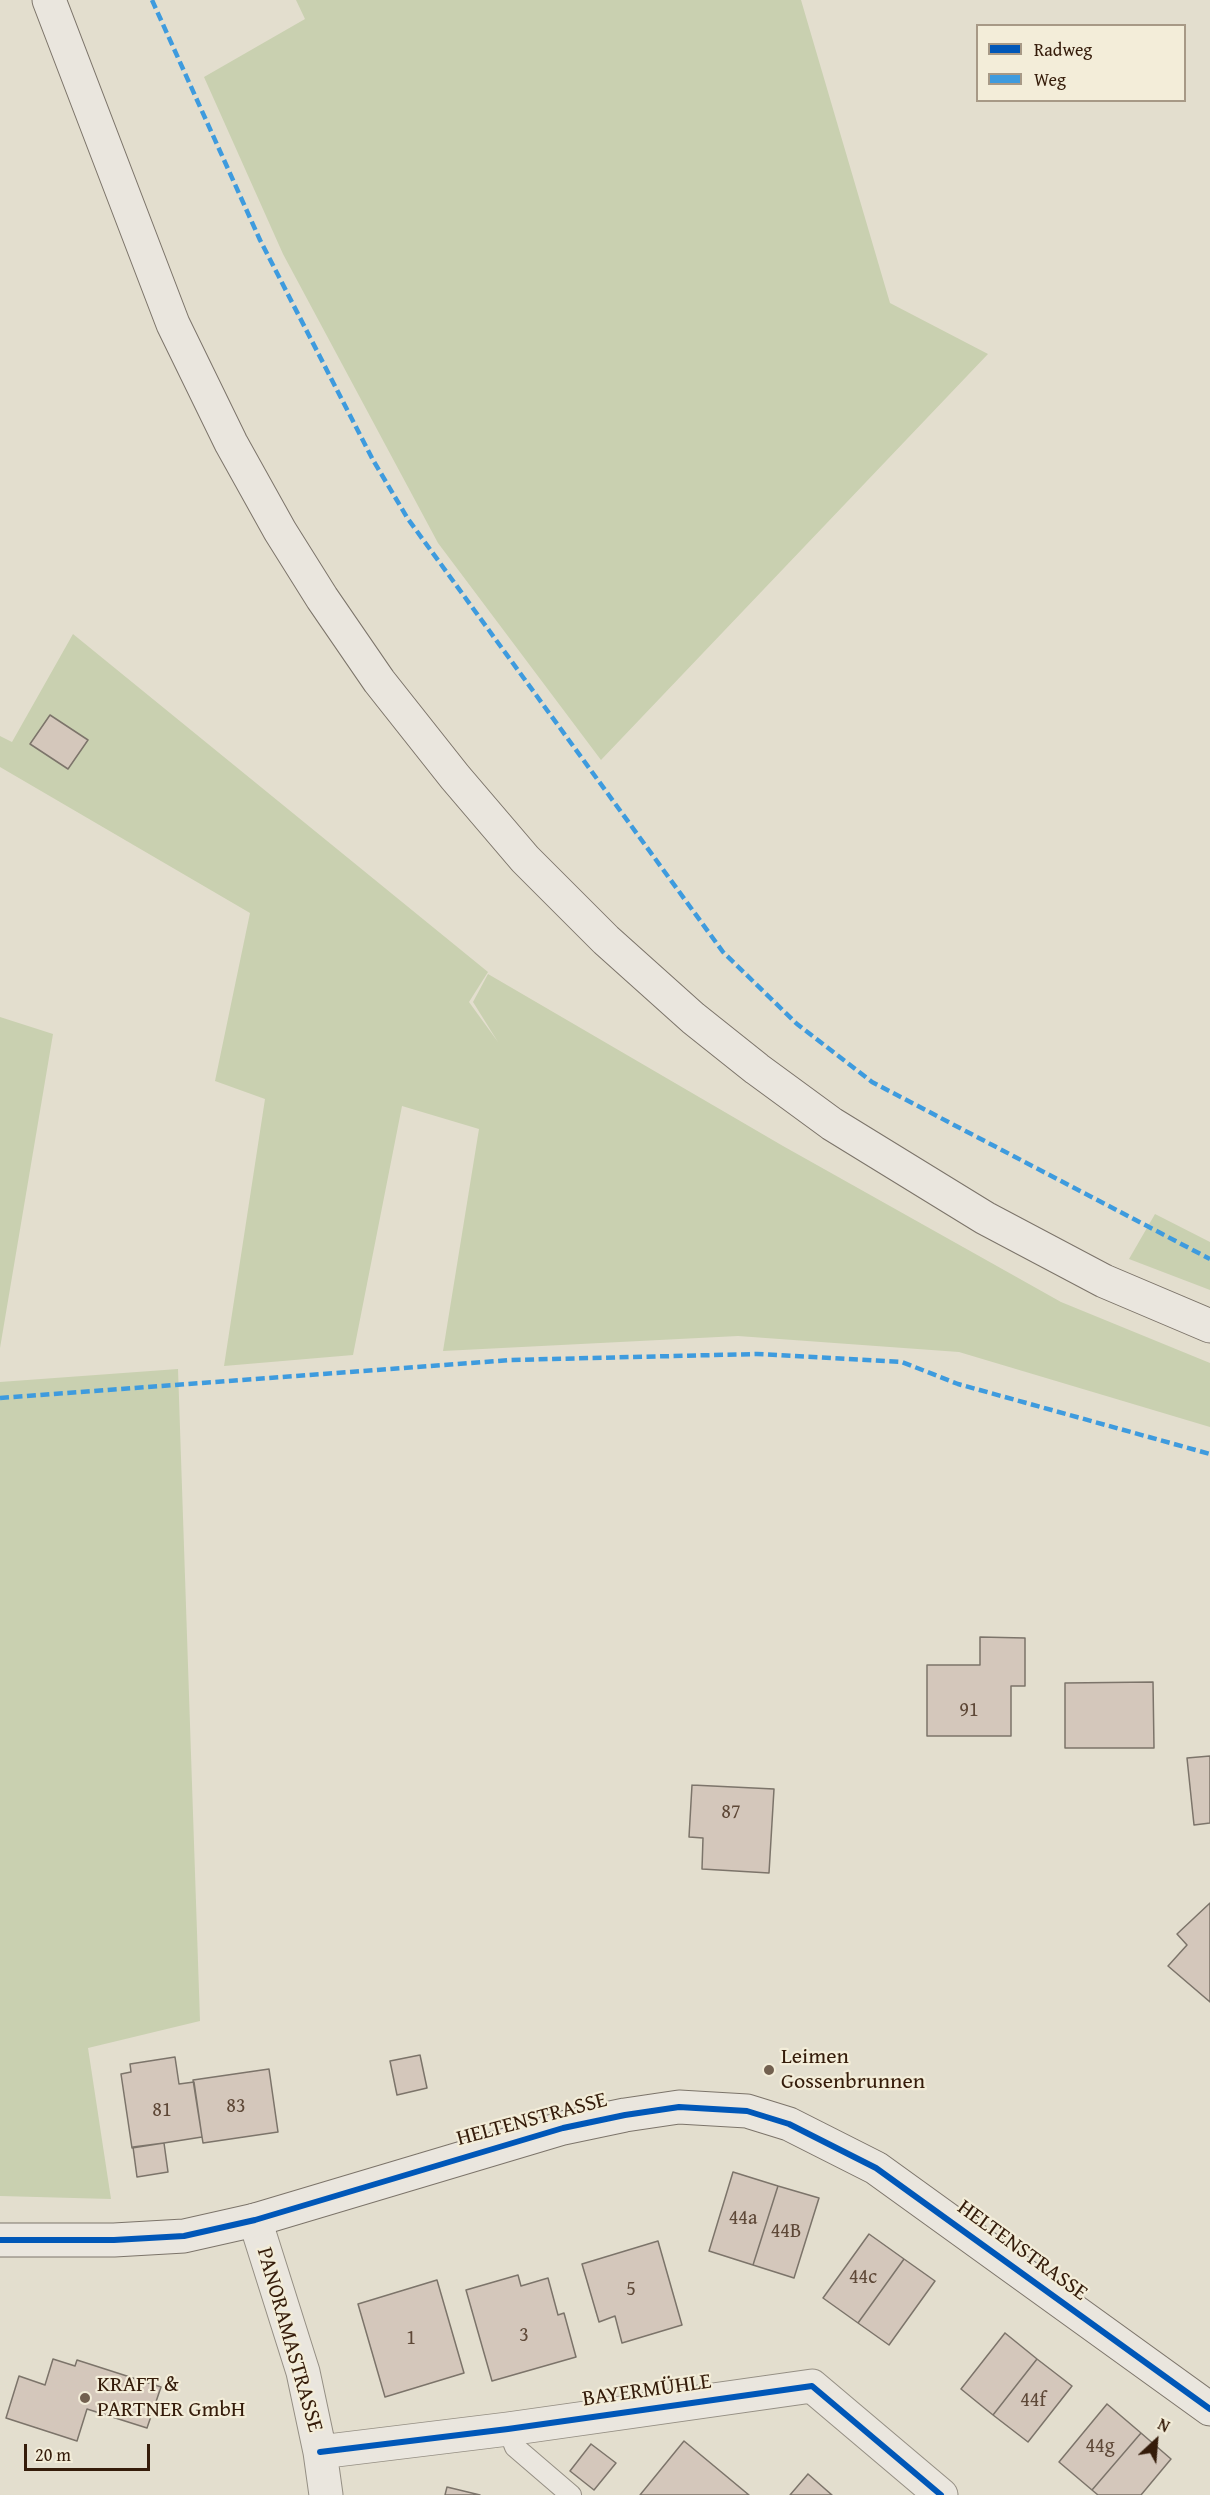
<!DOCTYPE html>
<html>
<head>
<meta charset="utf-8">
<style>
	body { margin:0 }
	#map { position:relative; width:1210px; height:2495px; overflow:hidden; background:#e3dece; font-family:"Gentium Book Plus",serif }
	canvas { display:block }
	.legend { position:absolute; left:976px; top:24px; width:210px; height:78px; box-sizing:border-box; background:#f3edd9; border:2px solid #a79986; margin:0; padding:8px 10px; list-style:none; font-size:18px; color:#351c0a }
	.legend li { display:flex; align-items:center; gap:12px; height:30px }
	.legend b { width:30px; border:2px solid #a79986 }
	.north { position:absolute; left:1126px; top:2411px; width:60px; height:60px; -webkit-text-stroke:4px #f3edd9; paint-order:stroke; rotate:26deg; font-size:16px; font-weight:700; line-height:24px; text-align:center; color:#351c0a }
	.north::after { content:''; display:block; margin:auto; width:21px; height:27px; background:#351c0a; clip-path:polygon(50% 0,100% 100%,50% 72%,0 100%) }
	.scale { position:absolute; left:24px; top:2444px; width:126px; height:27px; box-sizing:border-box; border:3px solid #351c0a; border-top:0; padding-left:8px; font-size:18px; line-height:21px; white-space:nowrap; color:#351c0a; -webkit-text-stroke:4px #f3edd9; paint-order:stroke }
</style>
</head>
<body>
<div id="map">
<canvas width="1210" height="2495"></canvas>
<ul class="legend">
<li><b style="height:8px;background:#0057b8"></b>Radweg</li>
<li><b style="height:8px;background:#3e9bde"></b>Weg</li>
</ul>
<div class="north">N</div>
<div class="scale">20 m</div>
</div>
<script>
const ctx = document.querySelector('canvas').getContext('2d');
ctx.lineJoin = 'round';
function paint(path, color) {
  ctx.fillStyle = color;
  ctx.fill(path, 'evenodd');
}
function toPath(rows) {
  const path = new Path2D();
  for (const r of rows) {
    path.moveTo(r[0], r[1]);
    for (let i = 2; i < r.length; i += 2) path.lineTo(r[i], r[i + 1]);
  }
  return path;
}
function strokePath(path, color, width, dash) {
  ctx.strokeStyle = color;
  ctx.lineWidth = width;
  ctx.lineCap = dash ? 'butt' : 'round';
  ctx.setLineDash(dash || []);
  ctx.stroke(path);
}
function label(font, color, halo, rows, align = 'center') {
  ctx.font = font + ' "Gentium Book Plus",serif';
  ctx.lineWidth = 4.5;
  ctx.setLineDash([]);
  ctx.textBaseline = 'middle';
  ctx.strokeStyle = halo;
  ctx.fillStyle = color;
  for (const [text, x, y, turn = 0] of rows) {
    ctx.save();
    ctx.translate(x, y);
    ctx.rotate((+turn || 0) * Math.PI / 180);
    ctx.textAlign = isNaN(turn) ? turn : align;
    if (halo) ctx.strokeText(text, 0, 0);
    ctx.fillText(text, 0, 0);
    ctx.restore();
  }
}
const green = toPath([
	[296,0,801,0,890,303,988,354,601,760,438,543,283,254,204,77,305,19],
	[73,634,488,972,469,1002,498,1042,473,1002,488,974,783,1146,1061,1302,1210,1363,1210,1427,959,1352,738,1336,443,1351,479,1129,402,1106,353,1355,224,1366,265,1099,215,1081,250,913,0,767,0,736,12,742],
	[0,1017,53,1034,0,1348],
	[1155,1214,1210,1242,1210,1290,1129,1259],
	[178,1369,200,2021,88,2048,111,2199,0,2196,0,1382]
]);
const building = toPath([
	[50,715,88,740,68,769,30,744,50,715],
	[980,1637,1025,1638,1025,1686,1011,1686,1011,1736,927,1736,927,1665,980,1665,980,1637],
	[1153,1682,1154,1748,1065,1748,1065,1683,1153,1682],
	[1210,1756,1210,1823,1194,1825,1187,1758,1210,1756],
	[692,1785,774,1789,769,1873,702,1869,703,1838,689,1837,692,1785],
	[1210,1903,1210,2002,1168,1966,1187,1945,1177,1934,1210,1903],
	[420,2055,427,2088,397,2095,390,2061,420,2055],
	[175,2057,179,2084,194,2082,202,2137,132,2148,121,2074,131,2072,130,2064,175,2057],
	[269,2069,278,2132,203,2143,193,2080,269,2069],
	[164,2143,168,2172,137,2177,133,2147,164,2143],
	[733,2172,778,2186,753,2265,709,2251,733,2172],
	[778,2186,819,2198,794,2278,753,2265,778,2186],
	[869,2234,904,2259,858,2323,823,2298,869,2234],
	[658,2241,682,2325,622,2343,615,2316,599,2322,582,2264,658,2241],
	[904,2259,935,2281,889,2345,858,2323,904,2259],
	[518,2275,521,2286,548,2278,558,2315,564,2313,576,2357,492,2381,466,2290,518,2275],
	[437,2280,464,2373,385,2397,358,2304,437,2280],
	[1005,2333,1037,2359,993,2415,961,2389,1005,2333],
	[53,2359,75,2366,77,2360,161,2387,147,2428,87,2409,77,2441,6,2418,19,2376,45,2385,53,2359],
	[1037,2359,1072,2386,1028,2442,993,2415,1037,2359],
	[1107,2404,1141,2433,1092,2490,1059,2462,1107,2404],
	[1141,2433,1171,2459,1141,2495,1098,2495,1092,2490,1141,2433],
	[684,2441,749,2495,640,2495,684,2441],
	[591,2444,616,2463,594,2490,570,2471,591,2444],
	[808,2474,832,2495,790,2495,808,2474],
	[447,2487,480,2495,445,2495,447,2487]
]);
const lane = toPath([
	[508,2429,515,2447,571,2495]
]);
const street = toPath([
	[255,2220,303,2372,320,2452,326,2495],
	[320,2452,508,2429,812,2386,941,2495]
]);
const secondary = toPath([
	[49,0,173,324,231,443,280,531,322,598,379,681,455,777,525,859,606,940,693,1018,757,1069,832,1124,985,1218,1104,1281,1210,1326],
	[0,2240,114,2240,184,2236,255,2220,563,2128,625,2115,679,2107,747,2111,789,2124,876,2168,1210,2409]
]);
const quiet = toPath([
	[152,0,260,240,373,460,408,519,723,952,797,1024,872,1082,1210,1259],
	[0,1398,510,1360,757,1354,902,1362,958,1384,1210,1454]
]);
const cycleway = toPath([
	[0,2240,114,2240,184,2236,255,2220,563,2128,625,2115,679,2107,747,2111,789,2124,876,2168,1210,2409],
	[320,2452,508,2429,812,2386,941,2495]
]);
const markers = [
	[769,2070,6,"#72604f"],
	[85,2398,6,"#72604f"]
];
const numberNames = [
	["91",969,1711],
	["87",731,1813],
	["83",236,2107],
	["81",162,2111],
	["44a",743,2219],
	["44B",786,2232],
	["44c",863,2278],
	["5",631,2290],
	["3",524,2336],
	["1",411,2339],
	["44f",1033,2401],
	["44g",1100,2447]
];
const poiNames = [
	["Leimen",781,2057],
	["Gossenbrunnen",781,2082],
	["KRAFT &",97,2385],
	["PARTNER GmbH",97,2410]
];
const streetNames = [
	["HELTENSTRASSE",532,2120,-15],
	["HELTENSTRASSE",1022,2251,36],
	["PANORAMASTRASSE",289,2340,74],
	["BAYERMÜHLE",647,2391,-8]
];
paint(green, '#c9d0b0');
paint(building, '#d4c7bb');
strokePath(building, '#7c746a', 1.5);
strokePath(lane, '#958f84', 22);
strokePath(street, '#958f84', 35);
strokePath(secondary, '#7c746a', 35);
strokePath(lane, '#eae6de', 20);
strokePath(street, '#eae6de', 33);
strokePath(secondary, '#eae6de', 33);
strokePath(quiet, '#3e9bde', 4.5, [9, 4.5]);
strokePath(cycleway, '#0057b8', 6);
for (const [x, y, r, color] of markers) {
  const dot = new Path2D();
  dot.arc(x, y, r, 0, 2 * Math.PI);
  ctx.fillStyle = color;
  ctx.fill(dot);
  strokePath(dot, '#f3edd9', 2);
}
label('20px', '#5e4837', null, numberNames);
label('22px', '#351c0a', '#f3edd9', poiNames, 'left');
label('22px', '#351c0a', '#f3edd9', streetNames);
</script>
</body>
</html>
